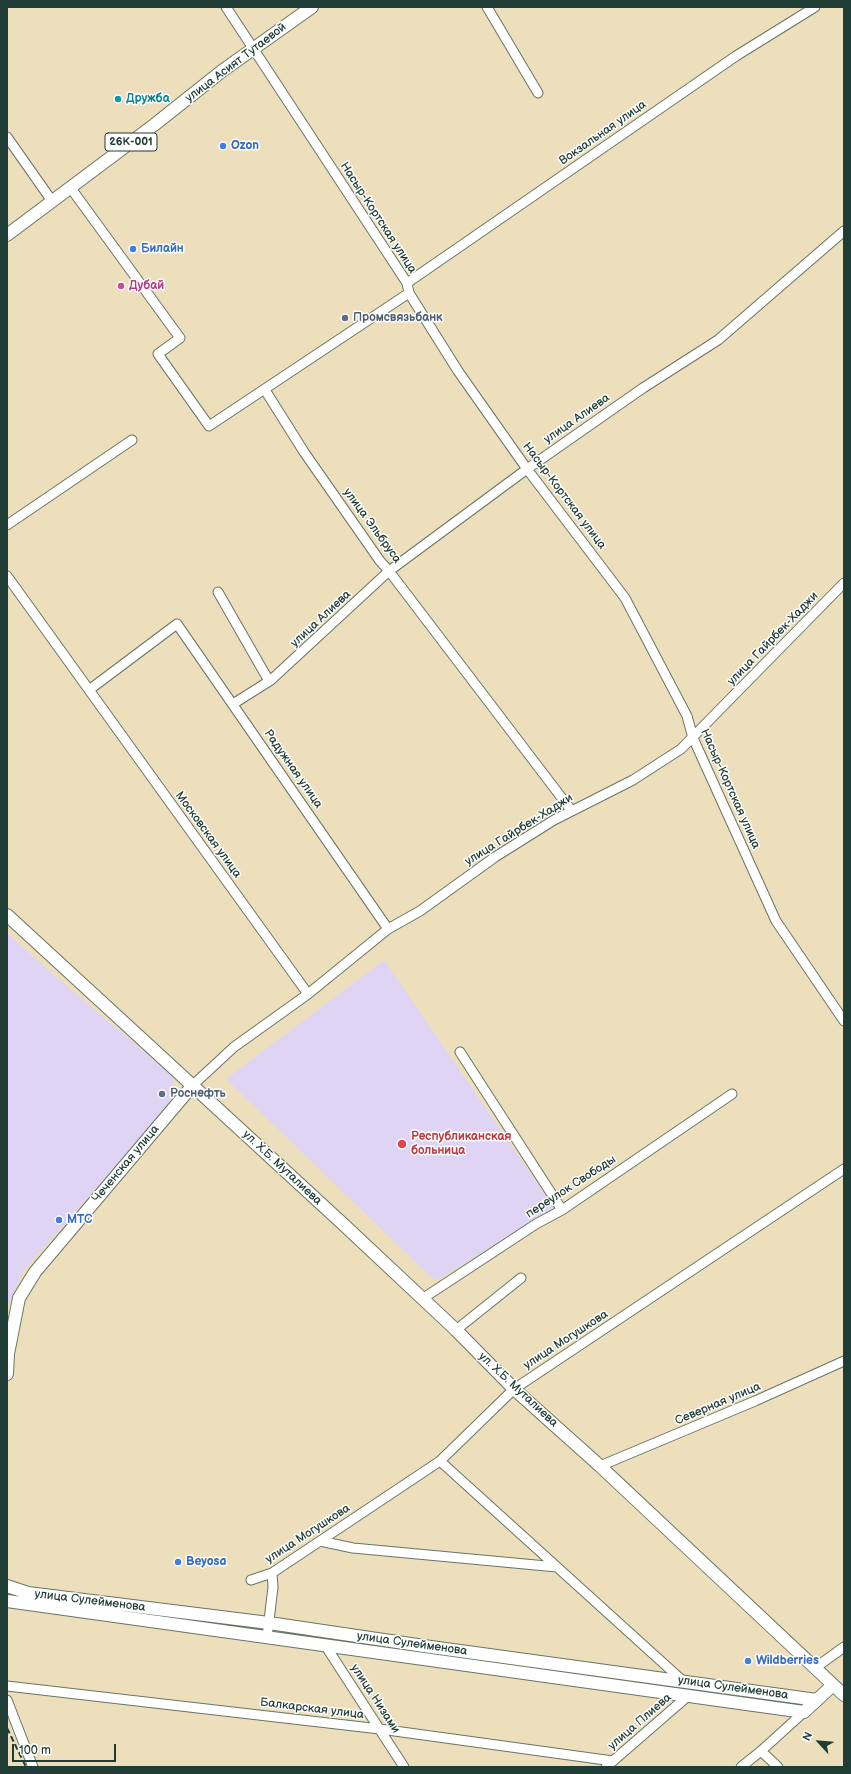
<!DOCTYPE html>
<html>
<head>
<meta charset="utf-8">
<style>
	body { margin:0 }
	#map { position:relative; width:851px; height:1774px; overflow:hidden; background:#eddfbc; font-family:"Balsamiq Sans",sans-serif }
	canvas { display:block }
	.frame { position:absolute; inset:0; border:8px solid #1f3d34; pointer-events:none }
	.north { position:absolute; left:799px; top:1722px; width:40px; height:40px; -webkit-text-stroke:3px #fff; paint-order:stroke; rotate:296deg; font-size:11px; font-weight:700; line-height:16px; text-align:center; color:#1f3d34 }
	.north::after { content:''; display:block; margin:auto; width:14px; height:18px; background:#1f3d34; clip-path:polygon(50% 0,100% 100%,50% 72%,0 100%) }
	.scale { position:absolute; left:12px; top:1744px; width:104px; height:18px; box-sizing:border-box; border:2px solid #1f3d34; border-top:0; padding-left:5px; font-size:12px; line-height:14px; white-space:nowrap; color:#1f3d34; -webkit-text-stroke:3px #fff; paint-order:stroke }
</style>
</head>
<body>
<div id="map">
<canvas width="851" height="1774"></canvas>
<div class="frame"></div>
<div class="north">N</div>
<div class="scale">100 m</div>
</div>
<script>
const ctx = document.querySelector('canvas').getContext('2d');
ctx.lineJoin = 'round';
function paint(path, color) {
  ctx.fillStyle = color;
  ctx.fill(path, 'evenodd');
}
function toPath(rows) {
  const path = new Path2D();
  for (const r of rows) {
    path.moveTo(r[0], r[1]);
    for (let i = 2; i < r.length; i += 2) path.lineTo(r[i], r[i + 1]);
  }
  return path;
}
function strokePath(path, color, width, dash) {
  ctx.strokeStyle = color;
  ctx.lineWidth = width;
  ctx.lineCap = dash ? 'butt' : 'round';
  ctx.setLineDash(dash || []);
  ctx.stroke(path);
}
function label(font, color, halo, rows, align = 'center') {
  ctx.font = font + ' "Balsamiq Sans",sans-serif';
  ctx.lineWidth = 3;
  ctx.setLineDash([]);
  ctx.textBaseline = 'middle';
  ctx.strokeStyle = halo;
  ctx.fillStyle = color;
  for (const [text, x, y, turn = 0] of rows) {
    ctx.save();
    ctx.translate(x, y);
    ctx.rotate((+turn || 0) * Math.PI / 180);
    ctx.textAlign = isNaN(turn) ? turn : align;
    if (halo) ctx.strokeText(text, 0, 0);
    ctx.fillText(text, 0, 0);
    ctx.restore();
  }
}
const built = toPath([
	[7,933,47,969,174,1077,171,1104,24,1270,7,1307],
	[384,960,555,1209,435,1281,226,1079]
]);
const minor = toPath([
	[226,7,407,283,409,293,458,371,527,469,625,598,687,716,693,738,776,921,844,1021],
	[487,7,538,93],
	[7,137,52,201],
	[70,187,180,338,158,354,209,426,409,293],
	[407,283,736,56,815,7],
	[265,390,304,452,380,561,389,571,571,810],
	[7,525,132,440],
	[7,576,308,994],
	[218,592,269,681],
	[89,690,177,624,388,929],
	[233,704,271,680,389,571,527,469,643,388,718,340,844,231],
	[460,1052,562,1210],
	[193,1085,234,1047,308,994,388,929,420,911,495,857,554,820,633,780,681,749,844,583],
	[422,1299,536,1224,562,1210,732,1094],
	[456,1330,521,1278],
	[440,1461,684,1682],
	[600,1466,755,1401,844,1361],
	[320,1541,353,1548,557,1567],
	[251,1580,272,1573,440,1461,514,1389,844,1169],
	[267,1637,273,1587,272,1573],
	[325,1645,404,1767],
	[815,1668,844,1647],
	[7,1686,380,1729,613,1761],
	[7,1700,33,1767],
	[761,1751,778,1767],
	[606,1767,689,1695],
	[741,1767,761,1751,804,1712]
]);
const major = toPath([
	[7,235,154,125,222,71,312,7],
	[7,915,343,1224,456,1330,514,1389,600,1466,844,1695],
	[7,1374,8,1354,19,1298,35,1272,193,1085],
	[7,1586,28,1593,269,1623,431,1647,817,1700],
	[7,1601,804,1712,833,1685]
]);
const rail = toPath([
	[7,1728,26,1767]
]);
const markers = [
	[118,99,4,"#0f9aa8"],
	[223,146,4,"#3f7fe0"],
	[133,249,4,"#3f7fe0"],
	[121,286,4,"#d1479c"],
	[345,318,4,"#5c6f8a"],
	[162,1094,4,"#5c6f8a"],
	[402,1144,5,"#e0444e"],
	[59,1220,4,"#3f7fe0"],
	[178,1562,4,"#3f7fe0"],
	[748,1661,4,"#3f7fe0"]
];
const shields = [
	[131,142,52]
];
const shieldNames = [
	["26К-001",131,142]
];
const streetNames = [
	["улица Асият Тутаевой",236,63,-37],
	["Вокзальная улица",603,133,-35],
	["Насыр-Кортская улица",378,218,57],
	["улица Алиева",577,419,-35],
	["Насыр-Кортская улица",564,496,53],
	["улица Эльбруса",372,526,54],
	["улица Алиева",321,619,-43],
	["улица Гайрбек-Хаджи",773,639,-46],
	["Радужная улица",293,769,55],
	["Насыр-Кортская улица",730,789,66],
	["улица Гайрбек-Хаджи",519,830,-32],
	["Московская улица",208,835,54],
	["Чеченская улица",126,1164,-50],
	["ул. Х.Б. Муталиева",282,1168,43],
	["переулок Свободы",571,1187,-33],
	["улица Могушкова",566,1340,-33],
	["ул. Х.Б. Муталиева",518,1390,43],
	["Северная улица",718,1404,-23],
	["улица Могушкова",308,1534,-33],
	["улица Сулейменова",90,1601,7],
	["улица Сулейменова",412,1644,8],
	["улица Сулейменова",733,1688,8],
	["улица Низами",375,1699,57],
	["Балкарская улица",312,1709,7],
	["улица Плиева",640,1722,-41]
];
const cultureNames = [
	["Дружба",126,99]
];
const shopNames = [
	["Ozon",231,146],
	["Билайн",141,249],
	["МТС",67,1220],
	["Beyosa",186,1562],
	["Wildberries",756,1661]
];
const hotelNames = [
	["Дубай",129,286]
];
const serviceNames = [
	["Промсвязьбанк",353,318],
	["Роснефть",170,1094]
];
const healthNames = [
	["Республиканская",411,1137],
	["больница",411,1151]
];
paint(built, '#e0d4f4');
strokePath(minor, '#677664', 11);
strokePath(major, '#677664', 14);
strokePath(minor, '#fff', 9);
strokePath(major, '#fff', 12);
strokePath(rail, '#1f3d34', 2, [6, 3]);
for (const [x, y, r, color] of markers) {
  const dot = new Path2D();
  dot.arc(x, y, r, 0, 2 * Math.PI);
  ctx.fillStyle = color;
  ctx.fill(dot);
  strokePath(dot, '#fff', 1.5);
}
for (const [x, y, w] of shields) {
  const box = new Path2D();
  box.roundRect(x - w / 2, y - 9, w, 18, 3);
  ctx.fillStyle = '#fff';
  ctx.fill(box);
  strokePath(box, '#1f3d34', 1);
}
label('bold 11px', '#1f3d34', null, shieldNames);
label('12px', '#1f3d34', '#fff', streetNames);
label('bold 12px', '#0d838f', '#fff', cultureNames, 'left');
label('bold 12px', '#366cbe', '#fff', shopNames, 'left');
label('bold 12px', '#b23c85', '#fff', hotelNames, 'left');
label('bold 12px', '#4e5e75', '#fff', serviceNames, 'left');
label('bold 12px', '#be3a42', '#fff', healthNames, 'left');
</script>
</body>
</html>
